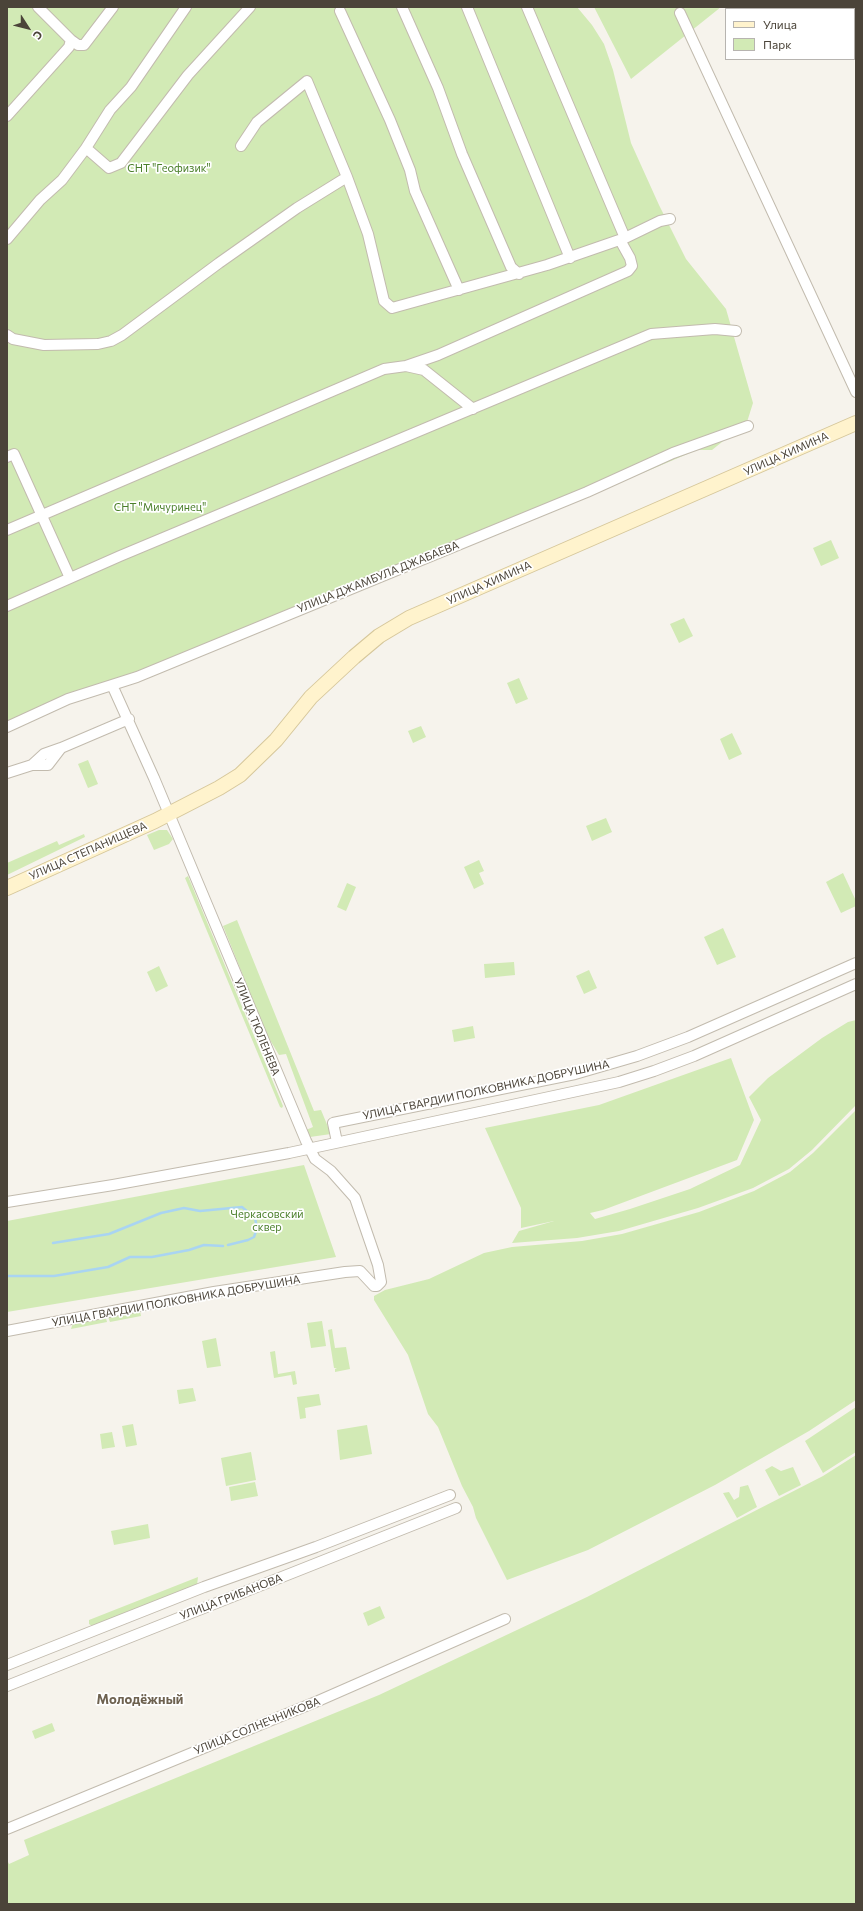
<!DOCTYPE html>
<html>
<head>
<meta charset="utf-8">
<style>
	body { margin:0 }
	#map { position:relative; width:863px; height:1911px; overflow:hidden; background:#f6f3ec; font-family:Commissioner,sans-serif }
	canvas { display:block }
	.frame { position:absolute; inset:0; border:8px solid #4b4439; pointer-events:none }
	.legend { position:absolute; left:725px; top:8px; width:130px; height:52px; box-sizing:border-box; background:#fff; border:1px solid #b7b4b0; margin:0; padding:5px 7px; list-style:none; font-size:12px; color:#4b4439 }
	.legend li { display:flex; align-items:center; gap:8px; height:20px }
	.legend b { width:20px; border:1px solid #b7b4b0 }
	.north { position:absolute; left:8px; top:8px; width:40px; height:40px; -webkit-text-stroke:3px #fff; paint-order:stroke; rotate:126deg; font-size:11px; font-weight:700; line-height:16px; text-align:center; color:#4b4439 }
	.north::after { content:''; display:block; margin:auto; width:14px; height:18px; background:#4b4439; clip-path:polygon(50% 0,100% 100%,50% 72%,0 100%) }
</style>
</head>
<body>
<div id="map">
<canvas width="863" height="1911"></canvas>
<div class="frame"></div>
<ul class="legend">
<li><b style="height:5px;background:#fff3cd"></b>Улица</li>
<li><b style="height:11px;background:#d2eab5"></b>Парк</li>
</ul>
<div class="north">С</div>
</div>
<script>
const ctx = document.querySelector('canvas').getContext('2d');
ctx.lineJoin = 'round';
function paint(path, color) {
  ctx.fillStyle = color;
  ctx.fill(path, 'evenodd');
}
function toPath(rows) {
  const path = new Path2D();
  for (const r of rows) {
    path.moveTo(r[0], r[1]);
    for (let i = 2; i < r.length; i += 2) path.lineTo(r[i], r[i + 1]);
  }
  return path;
}
function strokePath(path, color, width, dash) {
  ctx.strokeStyle = color;
  ctx.lineWidth = width;
  ctx.lineCap = dash ? 'butt' : 'round';
  ctx.setLineDash(dash || []);
  ctx.stroke(path);
}
function label(font, color, halo, rows, align = 'center') {
  ctx.font = font + ' Commissioner,sans-serif';
  ctx.lineWidth = 3.5;
  ctx.setLineDash([]);
  ctx.textBaseline = 'middle';
  ctx.strokeStyle = halo;
  ctx.fillStyle = color;
  for (const [text, x, y, turn = 0] of rows) {
    ctx.save();
    ctx.translate(x, y);
    ctx.rotate((+turn || 0) * Math.PI / 180);
    ctx.textAlign = isNaN(turn) ? turn : align;
    if (halo) ctx.strokeText(text, 0, 0);
    ctx.fillText(text, 0, 0);
    ctx.restore();
  }
}
const green = toPath([
	[7,7,577,7,592,25,604,44,613,70,631,143,659,205,686,259,726,309,753,403,747,422,712,450,697,450,593,494,71,703,7,730],
	[594,7,721,7,631,79],
	[831,540,839,558,821,566,813,548],
	[684,618,693,636,679,643,670,624],
	[519,678,528,699,516,704,507,683],
	[421,726,426,737,413,743,408,731],
	[732,733,742,754,729,760,720,739],
	[88,760,98,784,88,788,78,764],
	[606,818,612,832,592,841,586,826],
	[159,830,167,830,173,839,169,844,154,850,147,835],
	[84,834,85,837,7,875,7,863,57,841,59,845],
	[479,860,484,871,479,873,484,884,474,889,464,867],
	[843,873,856,901,856,906,841,913,826,882],
	[188,876,283,1106,282,1108,280,1107,185,878],
	[347,883,356,887,346,911,337,907],
	[237,920,314,1111,321,1110,331,1134,310,1137,306,1130,313,1127,286,1054,279,1055,267,1035,223,926],
	[723,928,736,957,717,965,704,937],
	[514,962,515,975,485,978,484,964],
	[159,966,168,986,156,992,147,972],
	[589,970,597,988,584,994,576,976],
	[856,1020,856,1105,812,1150,789,1169,753,1188,698,1208,619,1231,577,1238,512,1243,519,1231,554,1221,521,1228,521,1208,485,1128,599,1105,731,1058,754,1120,737,1160,603,1210,590,1213,595,1219,630,1209,690,1189,740,1165,761,1120,749,1097,768,1078,822,1038,848,1022],
	[473,1026,475,1038,454,1042,452,1030],
	[856,1110,856,1400,809,1431,715,1485,588,1550,507,1580,476,1518,473,1507,462,1486,438,1427,428,1414,408,1355,374,1300,374,1296,385,1290,429,1279,484,1253,512,1247,582,1241,622,1234,699,1212,754,1191,790,1172,813,1153],
	[304,1165,336,1257,7,1312,7,1221],
	[140,1311,141,1316,110,1322,108,1317],
	[106,1318,107,1322,71,1329,73,1323],
	[322,1321,326,1346,311,1348,307,1323],
	[332,1329,335,1348,346,1347,350,1369,335,1372,335,1369,337,1368,334,1368,328,1330],
	[216,1338,221,1366,207,1368,202,1341],
	[275,1351,278,1374,295,1371,297,1384,293,1385,291,1375,274,1378,270,1352],
	[193,1388,196,1401,179,1404,177,1390],
	[319,1394,321,1405,305,1408,306,1418,300,1419,297,1397],
	[856,1407,856,1452,823,1473,805,1441],
	[133,1424,137,1445,126,1447,122,1426],
	[367,1425,372,1454,340,1460,337,1430],
	[112,1432,115,1447,102,1449,100,1434],
	[251,1452,256,1480,226,1486,221,1458],
	[856,1455,856,1904,7,1904,7,1860,9,1864,29,1855,24,1840,379,1695,587,1597,823,1476],
	[772,1466,781,1471,793,1467,801,1485,779,1496,765,1470],
	[255,1482,258,1496,231,1501,229,1487],
	[748,1485,757,1507,737,1518,723,1493,729,1492,734,1500,739,1497,740,1487],
	[148,1524,150,1538,114,1545,111,1531],
	[198,1577,197,1585,92,1626,89,1624,89,1620],
	[380,1606,385,1618,368,1626,363,1613],
	[52,1723,55,1731,35,1739,32,1731]
]);
const stream = toPath([
	[53,1243,109,1234,161,1213,184,1208,200,1211,242,1207,255,1218,257,1228,254,1237,248,1240,228,1245],
	[7,1276,54,1276,108,1267,130,1257,152,1257,189,1250,204,1245,223,1246]
]);
const street = toPath([
	[402,7,438,88,462,154,511,267,519,274],
	[467,7,570,258],
	[340,11,390,120,410,170,415,191,459,290],
	[680,13,856,392],
	[71,40,78,45,84,45,113,7],
	[7,116,69,47,71,40,38,7],
	[86,148,110,110,131,87,186,7],
	[347,177,368,234,384,301,392,308,547,265,625,238,527,7],
	[625,238,660,221,670,219],
	[7,239,40,200,62,180,86,148,109,168,121,163,188,75,250,7],
	[7,335,13,339,44,345,98,344,111,341,122,335,219,263,297,208,347,177,307,81,257,122,241,146],
	[406,366,438,355,628,271,632,266,630,258,620,240],
	[7,457,14,454,70,578],
	[7,530,384,369,406,366,424,370,473,409],
	[7,606,120,556,651,334,715,329,736,331],
	[7,727,68,699,137,677,587,492,673,453,748,426],
	[32,765,44,754,61,748],
	[7,773,32,765,48,765,61,748,129,719],
	[337,1142,333,1123,575,1074,637,1056,688,1037,856,963],
	[7,1202,113,1185,289,1153,619,1082,654,1071,694,1056,856,984],
	[7,1331,214,1292,345,1272,360,1271,374,1286,377,1286,381,1282,378,1265,355,1198,331,1171,315,1159,306,1141,154,778,112,685],
	[7,1665,204,1587,316,1547,450,1495],
	[7,1686,456,1508],
	[7,1829,318,1701,505,1619]
]);
const secondary = toPath([
	[7,888,155,821,219,788,240,775,276,740,311,697,354,657,379,636,409,618,856,423]
]);
const parkNames = [
	["СНТ \"Геофизик\"",169,168],
	["СНТ \"Мичуринец\"",160,507],
	["Черкасовский",267,1214],
	["сквер",267,1227]
];
const streetNames = [
	["УЛИЦА ХИМИНА",786,454,-24],
	["УЛИЦА ДЖАМБУЛА ДЖАБАЕВА",378,577,-22],
	["УЛИЦА ХИМИНА",489,583,-24],
	["УЛИЦА СТЕПАНИЩЕВА",88,851,-24],
	["УЛИЦА ТЮЛЕНЕВА",257,1027,68],
	["УЛИЦА ГВАРДИИ ПОЛКОВНИКА ДОБРУШИНА",486,1090,-12],
	["УЛИЦА ГВАРДИИ ПОЛКОВНИКА ДОБРУШИНА",176,1301,-10],
	["УЛИЦА ГРИБАНОВА",231,1597,-21],
	["УЛИЦА СОЛНЕЧНИКОВА",257,1726,-22]
];
const quarterNames = [
	["Молодёжный",140,1700]
];
paint(green, '#d2eab5');
strokePath(stream, '#a9d4f2', 2.5);
strokePath(street, '#c2bbae', 12);
strokePath(secondary, '#d6c79b', 16);
strokePath(street, '#fff', 10);
strokePath(secondary, '#fff3cd', 14);
label('11px', '#4a7f2a', '#fff', parkNames);
label('11px', '#4b4439', '#fff', streetNames);
label('bold 13px', '#6e6250', '#fff', quarterNames);
</script>
</body>
</html>
